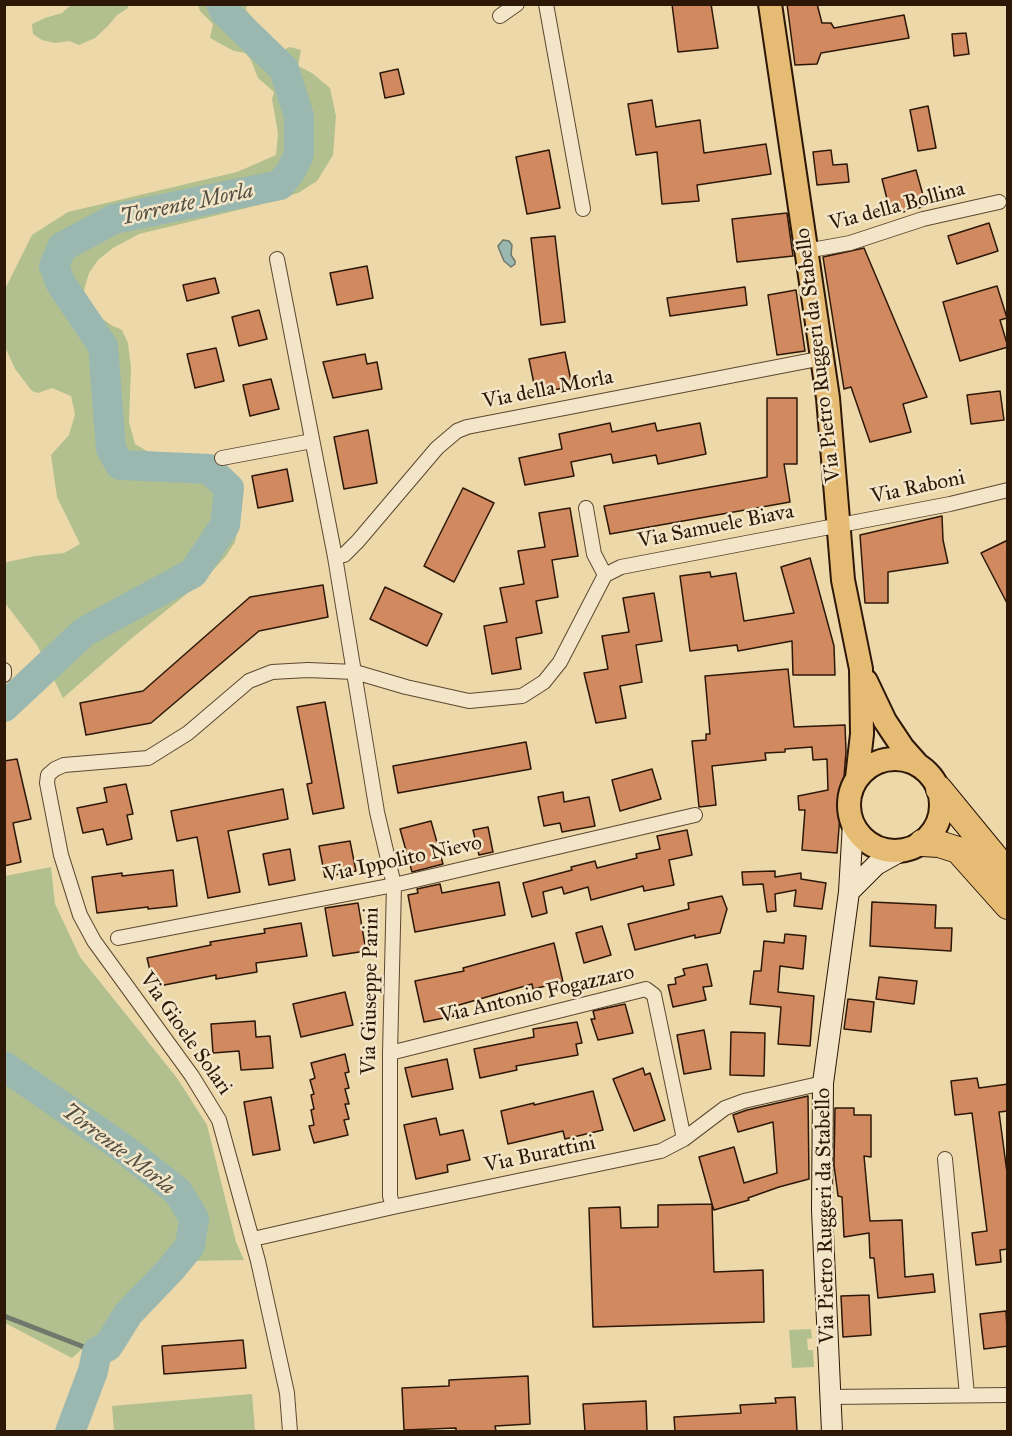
<!DOCTYPE html>
<html>
<head>
<meta charset="utf-8">
<style>
	body { margin:0 }
	#map { position:relative; width:1012px; height:1436px; overflow:hidden; background:#edd8aa; font-family:"IM FELL Great Primer",serif }
	canvas { display:block }
	.frame { position:absolute; inset:0; border:6px solid #2d1707; pointer-events:none }
</style>
</head>
<body>
<div id="map">
<canvas width="1012" height="1436"></canvas>
<div class="frame"></div>
</div>
<script>
const ctx = document.querySelector('canvas').getContext('2d');
ctx.lineJoin = 'round';
function paint(path, color) {
  ctx.fillStyle = color;
  ctx.fill(path, 'evenodd');
}
function toPath(rows) {
  const path = new Path2D();
  for (const r of rows) {
    if (r.length === 3) {
      path.moveTo(r[0] + r[2], r[1]);
      path.arc(r[0], r[1], r[2], 0, 2 * Math.PI);
      continue;
    }
    path.moveTo(r[0], r[1]);
    for (let i = 2; i < r.length; i += 2) path.lineTo(r[i], r[i + 1]);
  }
  return path;
}
function strokePath(path, color, width, dash) {
  ctx.strokeStyle = color;
  ctx.lineWidth = width;
  ctx.lineCap = dash ? 'butt' : 'round';
  ctx.setLineDash(dash || []);
  ctx.stroke(path);
}
function label(font, color, halo, rows, align = 'center') {
  ctx.font = font + ' "IM FELL Great Primer",serif';
  ctx.lineWidth = 5;
  ctx.setLineDash([]);
  ctx.textBaseline = 'middle';
  ctx.strokeStyle = halo;
  ctx.fillStyle = color;
  for (const [text, x, y, turn = 0] of rows) {
    ctx.save();
    ctx.translate(x, y);
    ctx.rotate((+turn || 0) * Math.PI / 180);
    ctx.textAlign = isNaN(turn) ? turn : align;
    if (halo) ctx.strokeText(text, 0, 0);
    ctx.fillText(text, 0, 0);
    ctx.restore();
  }
}
const green = toPath([
	[71,5,71,4,128,5,128,8,117,15,107,27,95,38,79,45,69,41,55,43,42,40,33,34,32,24,45,18,62,13],
	[198,5,247,5,246,10,254,19,259,33,271,35,274,54,290,47,301,50,298,66,312,73,330,88,336,116,333,155,317,181,298,193,259,205,139,234,113,248,98,260,89,273,84,290,88,302,86,307,111,325,122,330,128,343,131,368,129,422,135,444,150,453,199,463,220,472,231,486,238,502,239,522,235,542,226,556,204,580,132,638,63,698,37,645,5,603,4,565,7,562,35,556,64,553,80,544,57,497,51,455,69,435,75,414,71,396,52,388,38,393,32,391,15,369,5,347,5,289,32,235,68,212,237,172,276,155,278,133,272,99,274,92,258,78,251,60,245,53,234,51,210,38,213,24,200,11],
	[51,867,55,904,80,957,177,1078,207,1125,236,1242,244,1260,190,1261,178,1255,186,1244,191,1219,176,1194,5,1069,5,876],
	[5,1072,173,1194,189,1219,184,1243,124,1312,72,1358,5,1323],
	[811,1329,812,1338,807,1339,808,1350,813,1350,814,1367,792,1368,789,1330],
	[252,1394,255,1431,114,1431,112,1406]
]);
const water = toPath([
	[503,240,509,241,512,245,511,255,515,261,515,264,511,267,504,261,499,249,498,246,503,240]
]);
const stream = toPath([
	[4,1316,97,1352]
]);
const river = toPath([
	[4,707,84,632,193,573,225,525,229,488,209,469,120,465,111,449,103,346,61,284,54,266,62,247,114,219,280,185,291,171,299,154,299,116,284,69,225,12,221,4],
	[4,1066,124,1149,178,1192,194,1218,190,1246,171,1269,128,1314,108,1346,97,1352,93,1371,70,1432]
]);
const building = toPath([
	[672,4,711,4,718,48,678,52,672,4],
	[787,4,817,4,822,23,831,23,834,28,904,15,909,38,821,53,817,64,795,65,787,4],
	[966,33,969,54,954,56,952,34,966,33],
	[398,69,404,94,385,98,380,73,398,69],
	[652,100,656,127,700,120,704,153,766,144,771,174,697,185,699,201,662,204,657,152,636,155,628,104,652,100],
	[928,106,936,148,918,151,910,110,928,106],
	[549,150,560,208,527,214,516,157,549,150],
	[831,150,833,165,847,164,849,182,817,185,813,152,831,150],
	[916,170,926,206,891,215,882,179,916,170],
	[787,213,793,256,737,262,732,219,787,213],
	[989,223,998,251,957,264,948,236,989,223],
	[555,236,565,322,541,325,531,238,555,236],
	[864,248,927,397,903,404,911,432,870,442,851,387,844,389,823,257,864,248],
	[367,266,373,298,337,305,330,273,367,266],
	[215,278,219,293,187,301,183,285,215,278],
	[997,286,1007,318,1000,320,1008,347,960,361,943,302,997,286],
	[745,287,747,305,670,316,667,298,745,287],
	[796,290,805,351,777,355,768,295,796,290],
	[259,310,267,339,239,346,232,317,259,310],
	[216,348,224,381,195,388,187,354,216,348],
	[565,352,572,386,536,394,529,359,565,352],
	[365,354,367,364,377,362,382,389,333,398,323,362,365,354],
	[271,379,279,409,250,416,243,385,271,379],
	[1000,391,1004,420,971,424,967,395,1000,391],
	[767,398,797,398,797,464,784,464,790,502,610,534,604,506,767,477,767,398],
	[610,423,612,432,655,423,657,431,700,423,706,454,658,464,656,455,613,463,611,454,571,462,574,476,525,485,519,458,562,449,559,434,610,423],
	[368,430,377,483,344,489,334,437,368,430],
	[287,469,293,501,258,508,252,476,287,469],
	[463,488,494,503,454,582,424,566,463,488],
	[570,508,578,556,552,560,558,597,536,601,542,633,516,638,521,669,492,674,484,626,507,622,500,588,524,584,518,551,545,547,539,513,570,508],
	[942,516,943,540,948,563,888,572,888,603,865,603,860,535,942,516],
	[1008,540,1008,605,981,553,1008,540],
	[810,558,834,646,835,675,793,675,792,641,738,651,737,645,690,651,680,576,710,572,711,577,736,573,744,621,794,613,781,567,810,558],
	[323,585,328,617,259,631,151,723,86,735,80,703,143,691,250,597,323,585],
	[385,587,442,614,427,646,370,619,385,587],
	[654,593,662,641,636,645,642,682,620,686,626,718,596,723,584,673,608,669,602,636,629,632,623,598,654,593],
	[788,669,794,727,845,725,846,752,844,777,848,789,842,790,837,853,802,850,805,810,799,810,798,796,828,790,827,759,813,760,812,747,785,749,785,752,765,753,766,760,712,766,716,805,699,807,692,741,706,740,706,734,710,734,705,676,788,669],
	[325,702,344,808,313,814,307,784,312,783,297,707,325,702],
	[526,742,531,769,398,793,393,766,526,742],
	[17,759,31,819,13,823,21,862,4,866,4,761,17,759],
	[652,769,661,799,620,811,612,780,652,769],
	[126,784,133,814,127,815,132,839,107,845,103,829,83,833,77,808,107,802,104,788,126,784],
	[283,789,288,819,228,831,240,892,208,898,197,837,177,841,171,811,283,789],
	[563,792,564,802,589,797,595,826,562,832,560,823,544,826,538,797,563,792],
	[431,821,443,864,412,872,400,829,431,821],
	[488,827,493,852,479,855,473,830,488,827],
	[687,830,692,855,669,860,674,885,644,891,643,886,591,900,588,887,564,894,562,887,543,892,547,913,532,917,523,883,572,870,571,867,595,861,597,868,637,858,636,854,660,849,657,836,687,830],
	[350,841,356,871,325,877,319,846,350,841],
	[290,849,295,880,269,885,263,854,290,849],
	[173,870,177,906,148,909,148,907,97,913,92,877,122,873,122,876,173,870],
	[775,871,775,877,801,873,801,879,826,883,822,909,794,906,796,890,775,894,776,911,767,912,763,884,743,885,742,872,775,871],
	[499,882,505,915,415,932,408,895,418,893,417,889,440,884,442,893,499,882],
	[722,896,727,909,720,933,695,938,695,935,635,950,628,924,689,909,688,903,722,896],
	[872,902,936,905,935,928,952,928,951,951,870,946,872,902],
	[358,903,366,951,333,956,325,908,358,903],
	[301,923,307,956,256,963,257,972,216,979,216,975,154,987,147,958,211,945,210,942,265,933,264,929,301,923],
	[602,926,611,955,584,963,576,933,602,926],
	[785,934,806,936,803,969,780,966,778,992,814,996,810,1046,778,1044,781,1007,750,1004,754,971,761,971,764,941,784,943,785,934],
	[554,943,563,982,533,989,532,984,452,1007,454,1016,424,1022,415,981,464,971,463,968,554,943],
	[707,964,712,986,703,987,706,1000,673,1007,668,985,676,984,675,978,685,975,683,969,707,964],
	[879,977,917,981,914,1004,876,999,879,977],
	[345,992,353,1025,301,1037,293,1004,345,992],
	[848,999,874,1002,871,1032,844,1029,848,999],
	[625,1004,633,1033,598,1040,591,1019,595,1019,593,1011,625,1004],
	[255,1021,256,1037,270,1036,273,1068,241,1070,239,1051,213,1053,211,1024,255,1021],
	[577,1022,582,1043,576,1044,578,1055,516,1066,517,1070,480,1078,474,1049,534,1037,533,1029,577,1022],
	[704,1030,711,1069,684,1074,677,1035,704,1030],
	[731,1032,765,1033,764,1076,730,1075,731,1032],
	[345,1054,349,1072,345,1073,349,1088,345,1089,349,1104,345,1104,349,1119,344,1120,348,1135,314,1143,309,1126,314,1125,311,1110,314,1109,311,1095,314,1094,310,1080,315,1078,311,1063,345,1054],
	[447,1059,453,1089,412,1097,405,1068,447,1059],
	[643,1068,645,1075,650,1073,665,1120,634,1131,613,1079,643,1068],
	[977,1078,979,1088,1008,1084,1008,1111,999,1112,1008,1180,1008,1249,1000,1250,1001,1262,976,1265,972,1233,987,1231,972,1113,955,1115,951,1081,977,1078],
	[593,1091,603,1130,565,1139,563,1131,508,1144,501,1111,534,1103,534,1105,593,1091],
	[808,1096,809,1179,779,1187,748,1198,749,1200,714,1210,712,1204,714,1272,763,1270,764,1322,593,1327,589,1208,620,1207,621,1228,658,1227,658,1205,712,1204,699,1157,734,1147,744,1183,777,1173,773,1122,738,1132,733,1115,747,1110,808,1096],
	[271,1097,280,1150,253,1155,244,1102,271,1097],
	[835,1108,854,1108,854,1115,871,1115,871,1157,864,1156,870,1221,902,1220,905,1277,933,1274,935,1292,878,1298,874,1258,870,1258,869,1233,844,1237,842,1197,838,1196,834,1165,835,1108],
	[436,1118,440,1135,463,1130,470,1160,447,1165,448,1172,416,1179,404,1125,436,1118],
	[869,1295,871,1335,843,1337,841,1296,869,1295],
	[1006,1311,1008,1346,984,1349,980,1314,1006,1311],
	[243,1340,246,1368,164,1374,162,1346,243,1340],
	[528,1376,530,1424,495,1426,496,1431,456,1431,456,1428,404,1430,402,1388,449,1386,449,1380,528,1376],
	[795,1397,797,1431,675,1431,674,1417,741,1413,740,1405,776,1403,775,1398,795,1397],
	[646,1401,647,1431,585,1431,583,1404,646,1401]
]);
const street = toPath([
	[546,4,583,209],
	[500,16,517,4],
	[806,251,850,243,923,219,999,202],
	[277,259,335,557,377,812,394,885,390,1053,390,1196,393,1207],
	[222,458,312,441],
	[586,508,594,554,605,575],
	[335,557,344,555,358,541,437,448,457,431,467,427,823,358],
	[4,670,4,675],
	[118,938,394,885,695,815],
	[390,1053,646,989,654,995,684,1139],
	[945,1159,967,1395],
	[253,1239,393,1207,661,1151,684,1139,725,1108,744,1101,823,1083],
	[830,1397,1008,1395],
	[290,1432,287,1393,258,1261,219,1120,192,1076,94,941,80,915,61,855,47,783,48,775,55,769,64,765,148,758,188,733,249,681,272,672,308,670,355,672,406,687,469,701,522,696,544,682,560,662,605,575,621,567,950,504,1008,490]
]);
const secondary = toPath([
	[849,892,876,865,901,851],
	[832,1432,822,1210,823,1083,849,892,853,823]
]);
const primary = toPath([
	[770,4,828,398,843,580,861,669,862,734,857,778],
	[866,681,885,721,903,748,919,766],
	[895,805,46]
]);
const highway = toPath([
	[939,789,1008,873],
	[922,843,939,844,958,850,1008,906]
]);
const streetNames = [
	["Via della Bollina",897,207,-15],
	["Via Pietro Ruggeri da Stabello",819,355,-97],
	["Via della Morla",548,390,-11],
	["Via Raboni",918,488,-12],
	["Via Samuele Biava",716,527,-11],
	["Via Ippolito Nievo",403,860,-12],
	["Via Giuseppe Parini",371,991,-89],
	["Via Antonio Fogazzaro",537,995,-13],
	["Via Gioele Solari",185,1034,55],
	["Via Burattini",540,1155,-12],
	["Via Pietro Ruggeri da Stabello",826,1216,-91]
];
const waterNames = [
	["Torrente Morla",187,205,-12],
	["Torrente Morla",118,1150,37]
];
paint(green, '#b1c08e');
paint(water, '#9ab8b0');
strokePath(water, '#6e786c', 1.5);
strokePath(stream, '#6e786c', 5);
strokePath(river, '#9ab8b0', 30);
paint(building, '#d18a5f');
strokePath(building, '#2d1707', 1.5);
strokePath(street, '#5d4730', 16);
strokePath(secondary, '#2d1707', 22);
strokePath(primary, '#2d1707', 26);
strokePath(highway, '#2d1707', 28);
strokePath(street, '#f3e6c8', 14);
strokePath(secondary, '#f3e6c8', 20);
strokePath(primary, '#e6bc75', 22);
strokePath(highway, '#e6bc75', 26);
label('21px', '#2d1707', '#f3e6c8', streetNames);
label('italic 22px', '#534f42', '#f3e6c8', waterNames);
</script>
</body>
</html>
